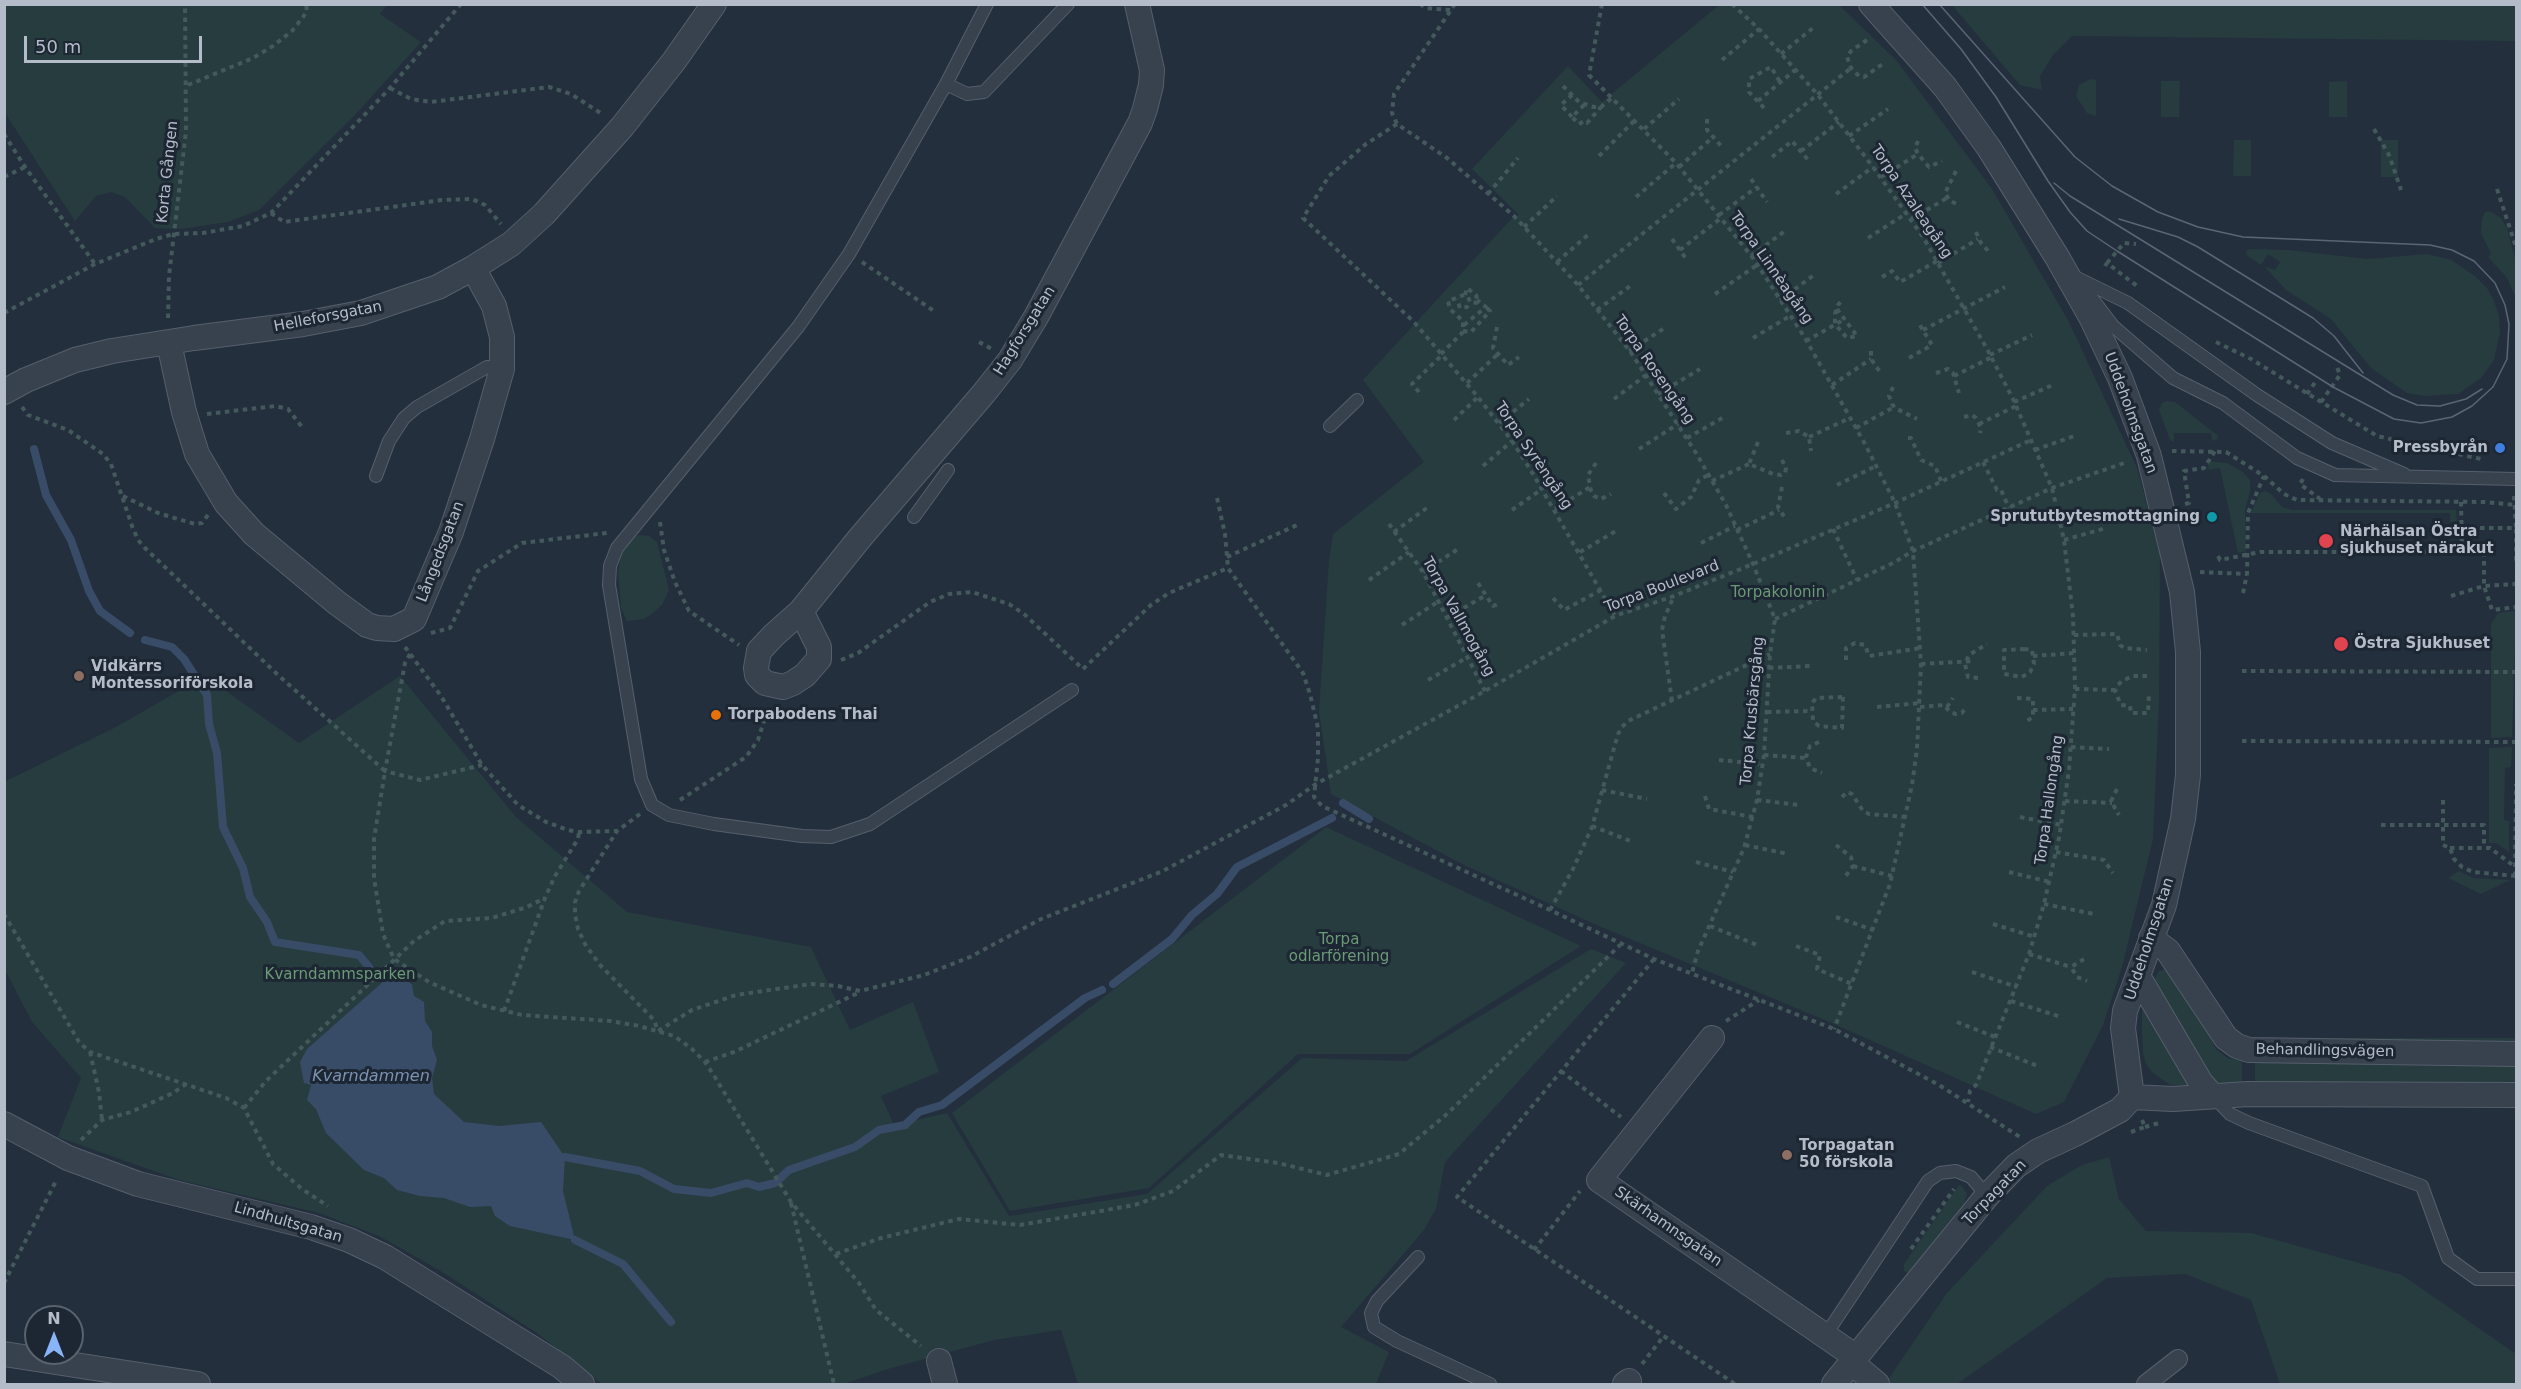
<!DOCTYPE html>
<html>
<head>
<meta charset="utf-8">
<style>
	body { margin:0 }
	#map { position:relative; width:2521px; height:1389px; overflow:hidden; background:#242f3e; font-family:"DejaVu Sans",sans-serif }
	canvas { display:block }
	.frame { position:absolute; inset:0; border:6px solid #b4bcc9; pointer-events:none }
	.north { position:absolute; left:24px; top:1305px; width:60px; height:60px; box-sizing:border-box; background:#1d2633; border:2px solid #59626f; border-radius:50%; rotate:0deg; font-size:16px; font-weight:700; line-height:24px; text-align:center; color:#b4bcc9 }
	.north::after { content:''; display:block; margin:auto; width:21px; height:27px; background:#8ab4f8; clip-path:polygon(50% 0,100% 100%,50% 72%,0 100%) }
	.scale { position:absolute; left:24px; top:36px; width:178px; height:27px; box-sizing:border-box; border:3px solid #b4bcc9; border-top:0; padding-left:8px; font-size:18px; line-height:21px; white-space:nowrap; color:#b4bcc9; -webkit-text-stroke:4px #1d2633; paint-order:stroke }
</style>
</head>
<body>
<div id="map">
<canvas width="2521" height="1389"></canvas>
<div class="frame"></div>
<div class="north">N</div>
<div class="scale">50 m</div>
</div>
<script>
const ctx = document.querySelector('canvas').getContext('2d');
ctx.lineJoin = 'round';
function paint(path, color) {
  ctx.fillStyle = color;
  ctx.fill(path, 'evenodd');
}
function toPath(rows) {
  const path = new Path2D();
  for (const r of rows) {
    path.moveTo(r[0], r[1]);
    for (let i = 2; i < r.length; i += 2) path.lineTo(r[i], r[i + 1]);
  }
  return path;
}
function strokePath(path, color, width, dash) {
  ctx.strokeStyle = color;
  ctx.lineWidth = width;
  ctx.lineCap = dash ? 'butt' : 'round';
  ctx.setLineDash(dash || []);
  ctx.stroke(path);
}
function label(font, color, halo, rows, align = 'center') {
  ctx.font = font + ' "DejaVu Sans",sans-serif';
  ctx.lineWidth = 6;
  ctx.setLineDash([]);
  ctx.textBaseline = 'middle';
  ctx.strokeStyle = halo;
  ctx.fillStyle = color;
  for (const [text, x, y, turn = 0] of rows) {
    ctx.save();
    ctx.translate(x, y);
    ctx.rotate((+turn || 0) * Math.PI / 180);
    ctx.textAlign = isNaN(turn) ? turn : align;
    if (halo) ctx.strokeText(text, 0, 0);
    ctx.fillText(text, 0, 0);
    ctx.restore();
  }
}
const green = toPath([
	[4,5,387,5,380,14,421,42,355,115,259,210,228,222,181,229,155,228,125,197,111,192,96,196,75,221,5,113],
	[1719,5,1839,5,1896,60,1992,189,2069,322,2137,468,2160,553,2159,701,2153,839,2122,967,2103,1025,2064,1102,2036,1114,1832,1023,1599,926,1462,864,1331,794,1319,711,1329,561,1333,534,1424,462,1363,380,1514,216,1519,215,1472,169,1568,66,1602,102],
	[1952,5,2516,5,2516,41,2072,36,2053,55,2040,76,2042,90,2020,85],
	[2090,79,2096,80,2096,116,2087,113,2076,96,2079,85],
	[2161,81,2180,81,2179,117,2161,117],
	[2347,81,2347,117,2329,117,2329,82],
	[2234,140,2251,140,2251,176,2233,176],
	[2381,140,2398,140,2398,177,2381,177],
	[2485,212,2491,212,2501,218,2507,228,2516,262,2516,298,2507,278,2488,257,2491,254,2481,233,2482,219],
	[2250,249,2289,250,2367,259,2427,254,2451,260,2475,276,2487,288,2494,301,2499,316,2500,333,2494,360,2481,378,2458,394,2425,396,2407,393,2371,368,2331,319,2286,290,2265,267,2275,270,2280,262,2268,254,2261,265,2246,255,2247,250],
	[2167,401,2175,402,2217,435,2218,439,2212,441,2211,433,2174,433,2174,442,2170,440,2159,410,2162,403],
	[2207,461,2227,463,2243,472,2250,480,2250,492,2245,509,2246,551,2238,553,2220,468,2209,470],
	[2265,491,2271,494,2282,507,2292,510,2456,510,2457,522,2450,522,2450,513,2251,513,2260,493],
	[638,535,649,536,657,542,669,590,662,605,653,613,644,619,627,621,621,608,618,572,621,555,632,538],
	[2516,611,2512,737,2491,738,2491,624,2498,613],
	[205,676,299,743,400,676,516,817,627,912,811,947,850,1030,913,1002,939,1072,881,1096,894,1125,947,1113,1009,1216,1147,1194,1302,1058,1406,1061,1591,949,1626,963,1445,1162,1436,1209,1424,1230,1341,1327,1389,1352,1376,1384,1078,1384,1061,1330,994,1340,888,1369,844,1384,602,1384,537,1333,439,1270,379,1236,319,1213,179,1180,58,1137,81,1078,32,1022,5,970,4,782,114,728],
	[2512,747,2511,767,2505,768,2504,820,2509,821,2509,852,2496,843,2489,843,2489,748],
	[1326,827,1581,946,1410,1054,1298,1054,1149,1188,1010,1211,952,1113],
	[2459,871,2473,878,2510,880,2481,894,2448,878],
	[2166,969,2174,975,2217,1050,2229,1059,2242,1059,2242,1085,2218,1085,2212,1080,2157,986,2155,978,2159,971],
	[2146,1009,2189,1083,2186,1085,2170,1085,2152,1072,2146,1064,2143,1053,2142,1034,2142,1012],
	[2261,1038,2516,1038,2516,1048,2255,1042],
	[2255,1059,2516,1062,2516,1085,2255,1084],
	[2109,1157,2119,1199,2146,1231,2251,1233,2402,1275,2516,1354,2516,1384,2280,1384,2251,1300,2185,1274,2107,1278,1957,1384,1885,1384,1947,1293,2047,1186,2082,1165],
	[1959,1185,1962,1186,1967,1194,1964,1203,1908,1273,1904,1271,1904,1264]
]);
const water = toPath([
	[397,978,407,980,412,985,414,996,424,1002,425,1021,432,1032,432,1046,437,1060,432,1078,434,1094,464,1122,499,1126,541,1122,565,1157,563,1191,575,1240,510,1226,495,1216,491,1206,470,1207,444,1198,420,1196,397,1190,384,1178,364,1170,326,1133,316,1109,307,1100,311,1085,304,1083,300,1062,307,1049,384,981]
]);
const stream = toPath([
	[34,449,46,495,71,540,89,591,100,611,130,633],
	[145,640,172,647,184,659,207,695,209,724,217,753,223,827,243,868,250,897,267,922,275,942,359,955,369,967],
	[1343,803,1369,819],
	[1113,984,1172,939,1192,915,1217,894,1237,867,1332,818],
	[565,1157,640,1171,674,1189,711,1193,747,1183,759,1187,775,1183,789,1170,855,1147,879,1130,905,1125,919,1112,942,1105,1085,998,1102,990],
	[575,1240,623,1264,671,1322]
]);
const path = toPath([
	[1420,4,1425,8,1450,10],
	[1455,4,1394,94,1392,113,1397,124,1447,158,1514,216,1578,285,1632,354,1696,453,1726,505,1753,564,1775,619,1770,654,1764,755,1757,800,1744,848,1698,951,1692,973],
	[1602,4,1589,75,1676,163,1753,258,1805,338,1865,444,1895,503,1913,551,1921,664,1917,749,1912,785,1890,884,1834,1029],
	[1732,4,1759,29,1818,95,1873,167,1923,237,1987,349,2013,399,2052,488,2064,540,2073,616,2075,688,2069,770,2059,838,2044,904,2029,954,1976,1085,1970,1091,1968,1102],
	[1867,40,1851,51,1847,57,1851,68,1859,76,1864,77,1884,63],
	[1781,54,1813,28],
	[1722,60,1759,29],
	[188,85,253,58,273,46,292,31,303,17,307,11,306,4],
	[1563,86,1579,102,1594,107,1601,107,1613,97],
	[390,88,411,99,431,102,549,87,571,94,602,114],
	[1758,101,1795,70],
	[1584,105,1572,117,1579,124,1584,121,1587,123,1601,107],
	[1764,108,1749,92,1749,79,1771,67,1780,82],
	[1572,117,1561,105,1572,95],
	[1707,119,1707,130,1723,148],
	[1397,124,1366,144,1329,176,1303,218,1414,322,1478,397,1512,441,1533,474,1615,616],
	[1644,129,1679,99],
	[2374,129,2389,155,2401,190],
	[4,134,25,167,95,264],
	[1849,136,1888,109],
	[1918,141,1915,148,1918,154,1929,167,1942,161],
	[1801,151,1839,122],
	[1599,156,1635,120],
	[1772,157,1792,141,1809,161],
	[1679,167,1713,137],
	[1956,171,1945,193,1950,201,1957,204],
	[4,177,25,167],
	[1881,177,1918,154],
	[1751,179,1767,202],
	[2497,189,2516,247],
	[1488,194,1518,158],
	[1836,194,1873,167],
	[1636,197,1676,163],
	[271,213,284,222,442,200,472,199,485,205,501,224],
	[1719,215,1757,187],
	[1911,219,1947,198],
	[1524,227,1557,196],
	[1976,232,1981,243,1989,252],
	[1868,238,1907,213],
	[1672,239,1687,260],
	[1680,250,1721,218],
	[1751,256,1785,231],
	[862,262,934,311],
	[1557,262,1589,234],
	[1938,263,1978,239],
	[2107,263,2124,243,2136,244],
	[2105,266,2107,263,2137,286],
	[1882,277,1892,271,1900,282,1937,261],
	[1578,285,1851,68],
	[1715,294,1757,265],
	[1465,295,1467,288,1476,295,1478,303,1470,302],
	[1780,300,1814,275],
	[1837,309,1857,336,1847,338,1835,324,1835,314,1838,305,1843,299],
	[1597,310,1633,284],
	[4,313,95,264,156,239,173,234,203,233,243,226,271,213,390,88,461,4],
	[168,318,169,276,186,131,185,4],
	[1464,325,1486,307,1477,300],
	[1497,327,1493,348,1508,365,1519,357],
	[1923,330,2005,287],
	[1463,331,1471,332,1490,311,1486,307],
	[1753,338,1790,316],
	[1806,341,1845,319],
	[979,342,992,349],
	[2216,342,2251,359,2377,436,2481,459],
	[1629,351,1666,327],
	[1871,351,1871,359,1880,372],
	[1441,354,1463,332,1463,321,1450,309,1448,301,1464,295,1468,297,1470,302,1467,307,1460,308,1457,299],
	[1990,355,2032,335],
	[1909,358,1932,345,1918,322],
	[1936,373,1948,369,1953,373,1959,393],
	[1954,376,1992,357],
	[1467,383,1498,354],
	[1832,385,1871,359],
	[1893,387,1889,396,1892,404,1895,408,1917,419],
	[1419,392,1412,384,1442,355],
	[1658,394,1700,369],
	[2307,394,2316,381],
	[1614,399,1646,375],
	[2014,402,2055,384],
	[2321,402,2340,375,2337,367],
	[22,407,28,415,68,430,103,454,111,464,132,526,138,540,145,548,277,674,385,771,374,839,374,878,383,934,394,959,429,982,481,1005,522,1015,610,1021,639,1026,674,1036,691,1048,705,1062,713,1074,791,1202,859,1283,876,1310,921,1346],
	[207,414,275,406,288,409,302,427],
	[1964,417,1972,415,1976,418,1981,428,1980,433],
	[1454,420,1478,397],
	[1499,423,1529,399],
	[1979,424,2016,406],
	[1856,428,1894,407],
	[1786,433,1799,431,1809,437,1811,451],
	[1809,437,1850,418],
	[1687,438,1726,416],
	[1908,438,1911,438,1921,460,1935,466,1941,481],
	[1758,442,1749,464,1773,474,1781,475,1785,473,1786,468,1781,458],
	[1639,449,1678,424],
	[2035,450,2077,435],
	[2172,451,2226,452,2264,476,2284,494,2297,500,2485,502,2516,505],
	[1983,462,1997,490,2001,490,2009,508],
	[1596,463,1588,475,1591,491,1594,496,1601,499,1611,494],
	[1483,466,1512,441],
	[2303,479,2300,484,2320,499],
	[1712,481,1749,464],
	[1837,485,1876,466],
	[1782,487,1778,507,1785,518],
	[1664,493,1676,509,1691,497,1699,480,1708,475],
	[123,496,158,513,195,524,202,523,208,515],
	[2514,496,2516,528],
	[1217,498,1225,534,1228,568,1303,673,1310,694,1318,728,1318,758,1314,797,1322,806,1550,910,1654,959,1834,1029,1939,1085,2020,1137],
	[2461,502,2462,549,2484,549,2484,586,2492,610,2516,607],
	[2185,504,2189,503,2184,471,2204,468,2215,451],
	[1555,509,1590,487],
	[1512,510,1542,489],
	[660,522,664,550,675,582,689,611,739,645],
	[1389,524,1423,572,1485,691],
	[2462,528,2516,528],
	[1833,529,1857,580],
	[2516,529,2516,562],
	[1737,530,1779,510],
	[1394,532,1428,507],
	[2449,533,2462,533],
	[2064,540,2106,528],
	[1701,543,1735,526],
	[1580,552,1616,531],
	[2218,556,2220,560,2260,552,2450,552,2462,549],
	[1227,557,1297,525],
	[1423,572,1458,549],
	[2200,572,2247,574],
	[1369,580,1409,552],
	[1478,583,1493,606,1501,603],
	[2243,593,2247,574,2248,513,2264,476],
	[2451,596,2484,586,2516,584],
	[1553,598,1564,610,1601,590],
	[1448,617,1486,595],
	[1775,619,1893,563,1913,551,2052,488,2127,462],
	[1402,625,1439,601],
	[431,633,450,628,478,571,522,543,607,533],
	[2074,635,2117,634,2120,645,2124,648,2147,650],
	[405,647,441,696,482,765,518,805,546,822,568,830,579,832,617,831],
	[2024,649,2032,650,2034,664,2030,672,2022,677,2004,674,2004,650,2024,649],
	[410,654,405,663,385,771,420,780,482,765],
	[2033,656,2075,653],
	[841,660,858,653,930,602,949,594,972,592,1009,604,1024,614,1083,669],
	[1846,660,1846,648,1855,643,1865,645,1869,656,1921,648],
	[1921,664,1973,661],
	[1769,668,1810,666],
	[1083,669,1151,605,1169,593,1228,568],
	[2242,671,2516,672],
	[2147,676,2133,676,2122,681,2117,686,2115,691,2121,705,2130,706,2131,713,2148,713,2149,694],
	[1978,678,1968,677,1965,664,1969,655,1987,644],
	[1428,680,1468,657],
	[2075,689,2116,690],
	[1843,697,1842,728,1819,726,1813,721,1812,703,1816,698,1843,697],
	[2017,698,2033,699,2033,717,2027,721],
	[1672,701,1662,630,1665,616,1674,596],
	[1877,707,1920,703],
	[1920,707,1944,705,1950,712,1956,714,1962,713,1966,707],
	[1947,707,1953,698],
	[2033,710,2073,709],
	[1767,712,1812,711],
	[2242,741,2516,742],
	[1819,742,1810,746,1806,757,1810,768,1822,773],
	[2071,747,2109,749],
	[1764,755,1806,758],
	[1719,760,1762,764],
	[2117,789,2111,801,2119,815],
	[1602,790,1647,799],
	[1705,796,1709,809,1753,817],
	[1842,797,1847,792,1852,794,1863,811,1869,814,1906,817],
	[680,800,746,757,758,740,768,708],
	[1757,800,1799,805],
	[2443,800,2443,845,2450,848,2454,859,2462,867,2473,872,2516,876],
	[2065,801,2112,803],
	[640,814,617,831,579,891,575,902,575,914,578,929,585,944,600,965,654,1020,658,1031,692,1010,736,995,811,984,838,986,860,991,924,975,970,957,1041,919,1163,871,1286,805,1316,784,1485,691,1615,616,1674,596,1753,564,1895,503,2031,440],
	[2020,817,2061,825],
	[2381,825,2484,825,2484,848],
	[1592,826,1633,842],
	[1745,845,1788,854],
	[1836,845,1851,857,1853,866,1845,877],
	[2450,848,2490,848,2514,866],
	[2056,852,2104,860,2113,873],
	[1696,862,1733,872],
	[1853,866,1892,876],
	[2009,872,2050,882],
	[2515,876,2516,784],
	[2044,904,2094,914],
	[1550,910,1573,869,1592,827,1618,734,1622,727,1628,721,1770,654],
	[4,914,79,1042,90,1052,226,1098,244,1108,273,1164,302,1189,328,1206],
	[1836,917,1873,930],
	[1993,924,2035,937],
	[1710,926,1757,945],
	[1796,946,1820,955,1817,969,1852,984],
	[2029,954,2071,967],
	[1654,959,1457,1197,1735,1384],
	[2084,959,2071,967,2077,977,2087,981],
	[1972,972,2017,987],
	[2011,1001,2061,1017],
	[504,1011,545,898,555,876,578,839,579,832],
	[1726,1021,1759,1000],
	[1957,1022,1995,1037],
	[1990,1047,2040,1067],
	[90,1052,99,1092,102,1120],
	[705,1062,734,1052,860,992],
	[1561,1071,1621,1117],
	[244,1108,266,1081,414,941,445,921,492,918,527,907,545,898],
	[2145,1127,2159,1123],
	[2131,1132,2145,1127,2142,1120],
	[81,1140,102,1120,131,1112,173,1093,186,1084],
	[791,1203,834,1384],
	[1911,1249,1954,1189],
	[1534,1250,1580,1191],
	[836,1254,881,1238,959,1219,1020,1225,1135,1205,1173,1191,1221,1155,1278,1163,1327,1175,1399,1154,1447,1114,1620,945],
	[4,1283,57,1179],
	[1642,1364,1663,1337]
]);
const service = toPath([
	[987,4,946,84,967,94,984,92,1068,4],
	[946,84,849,254,798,327,617,548,610,566,609,585,641,779,652,805,669,815,714,824,802,836,831,837,870,824,1072,690],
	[2077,278,2128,303,2257,395,2332,443,2404,474],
	[2091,297,2113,326,2173,378,2223,403,2297,458,2335,475,2516,479],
	[1330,426,1357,400],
	[376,476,389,441,404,418,417,407,487,367,502,369],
	[914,517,948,470],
	[2213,1096,2230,1114,2249,1123,2422,1186,2448,1258,2477,1279,2516,1279],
	[1418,1257,1377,1301,1371,1313,1374,1327,1397,1341,1490,1384],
	[1825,1336,1928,1181,1940,1173,1956,1171,1971,1177,1987,1196]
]);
const pedestrian = toPath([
	[2146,1384,2178,1359]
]);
const minor = toPath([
	[1871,4,1945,87,1989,148,2057,257,2091,317,2120,378,2149,456,2182,592,2188,652,2188,775,2183,819,2164,905,2125,1011,2123,1028,2132,1097],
	[169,343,184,412,197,454,226,503,254,534,337,603,367,625,377,628,394,629,414,619,451,532,482,439,502,369,502,337,494,306,473,268],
	[4,392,26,380,75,360,112,351,194,338,303,324,361,313,438,287,473,268,511,244,544,214,622,127,674,61,714,4],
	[801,611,819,647,819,659,805,675,793,683,783,687,765,683,757,675,756,668,759,651,774,635,801,611,859,539,984,393,1010,360,1036,317,1140,123,1145,109,1151,85,1152,70,1137,4],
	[2151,938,2168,951,2226,1038,2237,1046,2249,1050,2516,1054],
	[2138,976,2201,1083,2212,1095],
	[1712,1038,1599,1180,1856,1357],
	[4,1124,68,1158,138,1184,311,1227,349,1240,385,1257,562,1367,582,1384],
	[4,1354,198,1384],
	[939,1361,945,1384],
	[1852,1363,1877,1384],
	[1625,1384,1629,1381],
	[1834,1384,1987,1196,2016,1166,2038,1151,2075,1134,2120,1110,2132,1097,2173,1099,2248,1094,2516,1095]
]);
const tram = toPath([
	[1922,4,1961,49,1996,97,2048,181,2070,212,2087,231,2117,251,2333,387,2394,419,2421,423,2452,417,2472,406,2493,387,2507,359,2509,324,2505,305,2495,283,2474,261,2452,250,2430,245,2243,237,2198,227,2158,212,2112,186,2075,157,1939,4],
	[2054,183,2070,196,2393,395,2417,405,2440,406,2466,399,2482,389],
	[2119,219,2178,237,2198,247,2313,318,2334,336,2363,373]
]);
const markers = [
	[2500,448,6,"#3f7fe0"],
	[2212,517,6,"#0f9aa8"],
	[2326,541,8,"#e0444e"],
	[2341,644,8,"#e0444e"],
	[79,676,6,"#8d6e63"],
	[716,715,6,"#e8710a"],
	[1787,1155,6,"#8d6e63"]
];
const streetNames = [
	["Korta Gången",168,172,-84],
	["Torpa Azaleagång",1911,202,56],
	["Torpa Linnèagång",1771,268,55],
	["Helleforsgatan",328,317,-11],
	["Hagforsgatan",1025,331,-58],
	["Torpa Rosengång",1654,370,55],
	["Uddeholmsgatan",2130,413,70],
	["Torpa Syrèngång",1533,456,56],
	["Långedsgatan",441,552,-69],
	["Torpa Boulevard",1662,587,-21],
	["Torpa Vallmogång",1458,617,61],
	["Torpa Krusbärsgång",1753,711,-85],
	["Torpa Hallongång",2050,800,-82],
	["Uddeholmsgatan",2150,939,-72],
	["Behandlingsvägen",2325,1051,1],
	["Torpagatan",1995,1193,-46],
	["Lindhultsgatan",288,1223,16],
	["Skärhamnsgatan",1668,1227,35]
];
const poiNames = [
	["Pressbyrån",2488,448,"right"],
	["Sprututbytesmottagning",2200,517,"right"],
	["Närhälsan Östra",2340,532],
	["sjukhuset närakut",2340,549],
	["Östra Sjukhuset",2354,644],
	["Vidkärrs",91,667],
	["Montessoriförskola",91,684],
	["Torpabodens Thai",728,715],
	["Torpagatan",1799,1146],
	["50 förskola",1799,1163]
];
const parkNames = [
	["Torpakolonin",1778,593],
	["Torpa",1339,940],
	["odlarförening",1339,957],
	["Kvarndammsparken",340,975]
];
const waterNames = [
	["Kvarndammen",371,1077]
];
paint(green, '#263c3f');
paint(water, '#394c67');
strokePath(stream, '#394c67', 8);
strokePath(service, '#565f6c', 14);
strokePath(pedestrian, '#565f6c', 20);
strokePath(minor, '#565f6c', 26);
strokePath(path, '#44595c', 4, [4.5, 4.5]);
strokePath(service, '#38414e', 12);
strokePath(pedestrian, '#38414e', 18);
strokePath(minor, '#38414e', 24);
strokePath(tram, '#5a6575', 1.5);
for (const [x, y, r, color] of markers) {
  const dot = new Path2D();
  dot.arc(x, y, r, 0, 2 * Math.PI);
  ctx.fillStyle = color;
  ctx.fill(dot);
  strokePath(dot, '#1d2633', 2);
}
label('15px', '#b4bcc9', '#1d2633', streetNames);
label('bold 15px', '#b4bcc9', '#1d2633', poiNames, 'left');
label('15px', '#6b9a76', '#1d2633', parkNames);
label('italic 16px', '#7c92b1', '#1d2633', waterNames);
</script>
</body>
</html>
